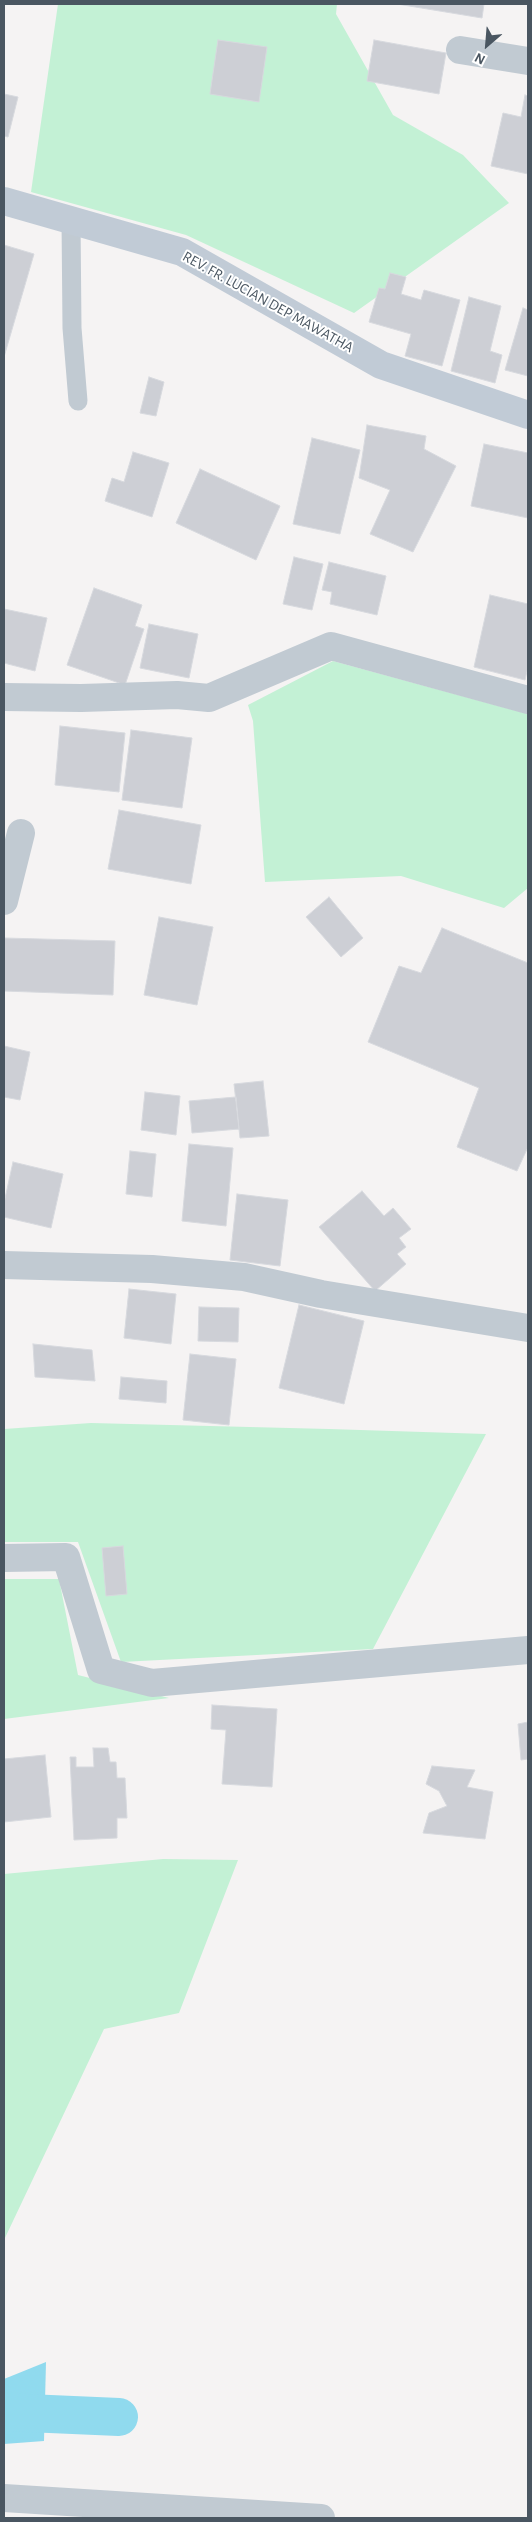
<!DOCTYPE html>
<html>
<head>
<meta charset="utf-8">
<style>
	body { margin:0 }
	#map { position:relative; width:532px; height:2522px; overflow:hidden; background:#f5f3f3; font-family:"Alegreya Sans",sans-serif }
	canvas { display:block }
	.frame { position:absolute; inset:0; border:5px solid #4a5661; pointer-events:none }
	.north { position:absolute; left:462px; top:20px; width:50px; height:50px; -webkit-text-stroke:4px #fff; paint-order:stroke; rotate:207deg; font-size:14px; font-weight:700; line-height:20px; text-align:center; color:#4a5661 }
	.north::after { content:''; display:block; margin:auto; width:18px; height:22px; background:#4a5661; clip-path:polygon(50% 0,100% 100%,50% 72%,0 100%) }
</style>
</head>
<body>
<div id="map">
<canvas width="532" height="2522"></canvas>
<div class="frame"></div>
<div class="north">N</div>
</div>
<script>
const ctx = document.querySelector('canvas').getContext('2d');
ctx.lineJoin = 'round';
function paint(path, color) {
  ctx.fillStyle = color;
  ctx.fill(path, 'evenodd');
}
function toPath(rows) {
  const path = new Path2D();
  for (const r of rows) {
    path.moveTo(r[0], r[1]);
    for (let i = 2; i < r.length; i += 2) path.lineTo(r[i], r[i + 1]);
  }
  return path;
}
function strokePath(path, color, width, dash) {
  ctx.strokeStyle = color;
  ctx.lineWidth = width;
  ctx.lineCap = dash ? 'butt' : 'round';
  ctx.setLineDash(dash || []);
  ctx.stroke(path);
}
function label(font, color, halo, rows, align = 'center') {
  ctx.font = font + ' "Alegreya Sans",sans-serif';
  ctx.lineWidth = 4;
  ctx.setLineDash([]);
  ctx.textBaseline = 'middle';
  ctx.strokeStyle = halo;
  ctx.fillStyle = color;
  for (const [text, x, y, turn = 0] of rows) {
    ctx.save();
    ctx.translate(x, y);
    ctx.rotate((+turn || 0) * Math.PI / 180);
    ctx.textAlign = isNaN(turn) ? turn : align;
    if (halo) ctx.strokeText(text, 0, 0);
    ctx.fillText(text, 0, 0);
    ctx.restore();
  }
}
const green = toPath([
	[58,4,337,4,336,14,393,115,463,155,509,203,354,313,186,235,31,192],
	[333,661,528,714,528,888,504,908,401,876,265,882,253,721,248,705],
	[91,1423,329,1429,486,1434,373,1649,121,1662,78,1542,4,1542,4,1429],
	[4,1579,59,1579,78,1675,169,1698,4,1719],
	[163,1859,238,1860,179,2013,104,2029,4,2240,4,1874]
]);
const water = toPath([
	[46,2362,44,2441,4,2444,4,2379]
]);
const canal = toPath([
	[4,2412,119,2417]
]);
const building = toPath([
	[397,4,484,4,482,18,397,4],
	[218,40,267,47,259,102,210,94,218,40],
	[374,40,446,53,439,94,367,81,374,40],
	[4,94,18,97,8,137,4,136,4,94],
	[525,95,528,96,528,174,491,166,503,113,521,117,525,95],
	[4,245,34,254,4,357,4,245],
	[390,273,406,277,401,294,421,300,424,290,460,300,442,366,405,356,411,334,369,322,379,288,385,289,390,273],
	[469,297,501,306,490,351,502,355,495,383,451,371,469,297],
	[523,308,528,310,528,376,505,370,523,308],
	[149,377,164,382,156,416,140,413,149,377],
	[367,425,426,436,424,449,456,466,413,552,370,534,390,490,359,478,367,425],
	[312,438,360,450,340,534,293,524,312,438],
	[484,444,528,453,528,518,471,506,484,444],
	[133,452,169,463,152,517,105,501,112,478,124,482,133,452],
	[200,469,280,506,256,560,176,523,200,469],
	[294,557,323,564,312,610,283,604,294,557],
	[329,562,386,576,377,615,330,604,332,592,322,590,329,562],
	[94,588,142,605,135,626,144,629,125,685,67,665,94,588],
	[490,595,528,604,528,667,525,680,474,667,490,595],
	[4,609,47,618,35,671,4,663,4,609],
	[149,624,198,634,189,678,140,668,149,624],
	[60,726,125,733,119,792,55,785,60,726],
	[131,730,192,738,182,808,122,800,131,730],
	[119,810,201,825,191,884,108,869,119,810],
	[329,897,363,938,341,957,306,917,329,897],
	[159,917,213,927,197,1005,144,995,159,917],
	[442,928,528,963,528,1147,517,1171,457,1147,479,1088,368,1042,399,966,421,973,442,928],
	[4,938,115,941,113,995,4,991,4,938],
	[4,1046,30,1052,20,1100,4,1097,4,1046],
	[263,1081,269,1136,240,1138,234,1084,263,1081],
	[145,1092,180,1096,176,1135,141,1130,145,1092],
	[236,1097,239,1129,192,1133,189,1101,236,1097],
	[189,1144,233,1148,226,1226,182,1221,189,1144],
	[130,1151,156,1154,152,1197,126,1194,130,1151],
	[13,1162,63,1174,51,1228,4,1217,4,1203,13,1162],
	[362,1191,384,1216,393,1208,411,1229,399,1238,406,1247,397,1254,406,1264,375,1291,319,1227,362,1191],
	[237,1194,288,1200,280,1266,230,1260,237,1194],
	[129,1289,176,1294,171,1344,124,1338,129,1289],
	[299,1305,364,1321,344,1404,279,1388,299,1305],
	[199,1307,239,1308,238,1342,198,1341,199,1307],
	[33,1344,92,1350,95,1381,35,1377,33,1344],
	[190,1354,236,1359,229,1425,183,1420,190,1354],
	[121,1377,167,1381,166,1403,119,1399,121,1377],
	[123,1546,127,1594,106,1596,102,1548,123,1546],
	[212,1705,277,1709,272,1787,222,1784,226,1730,211,1729,212,1705],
	[528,1722,528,1759,521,1760,518,1724,528,1722],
	[93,1748,108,1748,110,1762,116,1762,117,1778,125,1778,127,1818,117,1818,117,1838,74,1840,70,1757,76,1757,76,1767,94,1767,93,1748],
	[45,1755,51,1817,4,1822,4,1759,45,1755],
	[432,1766,475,1770,467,1787,493,1792,485,1839,423,1833,429,1813,447,1806,439,1791,426,1784,432,1766]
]);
const lane = toPath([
	[71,220,72,328,78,401]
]);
const street = toPath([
	[460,50,528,61],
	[4,697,81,698,177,695,209,698,331,646,528,700],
	[4,901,21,833],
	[4,1265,152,1269,244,1277,321,1294,528,1328],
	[4,1558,66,1557,101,1670,152,1683,528,1650],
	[4,2498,321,2518]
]);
const secondary = toPath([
	[4,201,182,252,381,365,528,415]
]);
const streetNames = [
	["REV. FR. LUCIAN DEP MAWATHA",268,302,29]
];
paint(green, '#c3f1d5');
paint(water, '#90daee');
strokePath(canal, '#90daee', 38);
paint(building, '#cdcfd5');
strokePath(building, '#d7d9de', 1);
strokePath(lane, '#c1cad2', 19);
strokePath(street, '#c1cad2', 28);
strokePath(secondary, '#c1cbd6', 28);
label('15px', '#4a5661', '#fff', streetNames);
</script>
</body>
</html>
